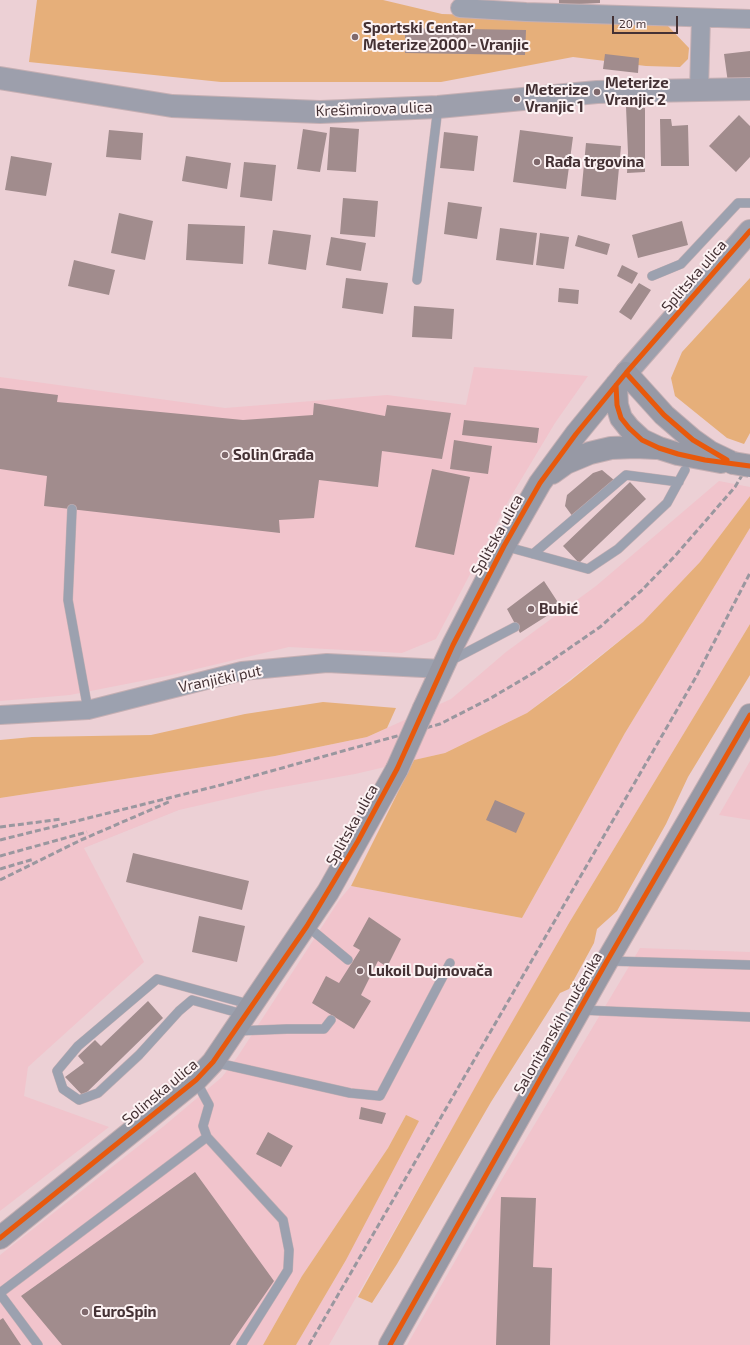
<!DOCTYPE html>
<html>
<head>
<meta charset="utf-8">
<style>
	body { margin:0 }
	#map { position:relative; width:750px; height:1345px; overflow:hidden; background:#ecd0d5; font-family:"Exo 2",sans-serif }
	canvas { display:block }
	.scale { position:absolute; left:612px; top:16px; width:66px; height:18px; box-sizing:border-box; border:2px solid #443134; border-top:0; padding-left:5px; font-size:12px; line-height:14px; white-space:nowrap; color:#443134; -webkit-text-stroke:3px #fcf2f3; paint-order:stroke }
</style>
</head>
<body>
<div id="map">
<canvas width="750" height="1345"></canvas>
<div class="scale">20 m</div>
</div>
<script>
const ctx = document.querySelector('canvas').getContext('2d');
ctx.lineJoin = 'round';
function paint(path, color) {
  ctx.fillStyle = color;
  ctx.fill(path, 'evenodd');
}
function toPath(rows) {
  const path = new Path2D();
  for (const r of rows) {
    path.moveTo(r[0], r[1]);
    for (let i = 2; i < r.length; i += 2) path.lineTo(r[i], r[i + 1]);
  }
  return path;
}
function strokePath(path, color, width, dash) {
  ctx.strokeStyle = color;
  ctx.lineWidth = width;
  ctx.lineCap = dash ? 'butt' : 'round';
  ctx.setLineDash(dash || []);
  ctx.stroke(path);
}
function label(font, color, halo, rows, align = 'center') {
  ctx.font = font + ' "Exo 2",sans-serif';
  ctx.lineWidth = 4;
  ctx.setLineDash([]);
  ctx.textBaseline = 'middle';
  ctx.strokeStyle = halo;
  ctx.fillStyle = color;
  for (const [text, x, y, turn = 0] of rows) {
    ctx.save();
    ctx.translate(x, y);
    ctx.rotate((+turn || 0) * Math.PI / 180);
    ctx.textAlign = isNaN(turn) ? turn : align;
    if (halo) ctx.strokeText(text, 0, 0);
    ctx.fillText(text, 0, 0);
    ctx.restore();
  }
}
const built = toPath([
	[474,367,588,376,555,423,510,498,436,639,402,653,289,647,167,676,70,695,0,701,0,377,225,408,387,395,466,405],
	[719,481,750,487,750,496,700,562,643,622,527,713,445,753,355,774,266,790,179,810,84,848,144,962,28,1067,24,1096,109,1127,0,1211,0,798,275,756,367,737,451,699,506,652,596,586],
	[750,528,750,624,569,923,329,1345,296,1345,346,1260,406,1115,388,1148,302,1276,263,1345,0,1345,0,1255,164,1126,222,1077,238,1056,340,899,351,886,522,918,625,733],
	[750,761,750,820,719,815],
	[640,948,750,952,750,1345,407,1345,502,1179]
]);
const green = toPath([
	[37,0,383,0,442,14,597,19,668,26,689,48,688,59,680,67,646,66,573,57,441,82,221,82,29,62],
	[750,278,750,433,744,444,727,438,675,396,671,378,682,352],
	[750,496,750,528,625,733,522,918,351,886,414,760,445,753,527,713,570,681,643,622,700,562],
	[750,624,750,675,688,777,666,824,617,911,597,929,594,943,569,989,560,993,491,1102,397,1264,372,1303,358,1297,493,1055,569,923],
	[323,702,396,708,387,728,367,737,275,756,0,798,0,740,32,737,151,735,245,714],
	[406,1115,419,1121,346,1260,296,1345,263,1345,302,1276,388,1148]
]);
const building = toPath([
	[559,0,600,0,600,3,559,5],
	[405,28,526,30,525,55,405,53],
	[750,51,750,80,728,83,724,54],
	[605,54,639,58,638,73,603,69],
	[626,107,645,108,645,172,627,173,628,153],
	[739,115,750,126,750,157,736,172,709,146],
	[660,119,671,119,672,126,688,125,689,166,661,166],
	[330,127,359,129,356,172,327,170],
	[303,129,327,133,320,172,297,169],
	[109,130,143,133,141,160,106,157],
	[520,130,573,137,566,189,513,182],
	[444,132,478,136,474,171,440,168],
	[586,143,621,146,616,200,581,196],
	[11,156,52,163,46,196,5,190],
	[186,156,231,163,227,189,182,181],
	[244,162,276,165,272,201,240,197],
	[343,198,378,201,375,237,340,234],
	[448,202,482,207,477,239,444,234],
	[119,213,153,221,145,260,111,253],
	[682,221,688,245,638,258,632,235],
	[188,224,245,226,243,264,186,260],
	[500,228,537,233,533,265,496,260],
	[273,230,311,235,306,270,268,264],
	[540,233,569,237,564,269,536,265],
	[578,235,610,244,607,255,575,246],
	[331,237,366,243,361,271,326,265],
	[74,260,115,270,109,295,68,286],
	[622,265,638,273,632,284,617,276],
	[346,278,388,283,383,314,342,308],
	[639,283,651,290,631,320,619,312],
	[559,288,579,290,578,304,558,302],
	[414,306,454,309,452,339,412,337],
	[0,388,58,395,57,402,243,420,313,415,314,403,385,416,387,405,451,413,442,459,382,451,378,487,319,480,314,518,279,520,280,533,44,506,47,476,0,469],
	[464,420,539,428,537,443,462,435],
	[454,440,492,446,488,474,450,469],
	[432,469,470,477,454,555,415,547],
	[602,470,614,480,573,517,565,506,567,495,593,473],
	[630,482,646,499,579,563,563,546],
	[544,581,561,607,520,633,507,609],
	[495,800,525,813,516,833,486,820],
	[133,853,249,881,242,910,126,882],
	[199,916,245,926,237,962,192,952],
	[369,917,401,939,387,967,378,961,361,995,371,1001,354,1029,312,1003,326,976,339,983,360,950,353,946],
	[148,1001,163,1018,83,1096,65,1077,84,1063,78,1056,95,1040,101,1046],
	[361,1107,386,1113,382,1124,359,1119],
	[268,1132,293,1146,281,1167,256,1154],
	[195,1172,274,1281,230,1345,62,1345,21,1296],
	[501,1197,536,1198,533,1267,552,1268,550,1345,496,1345],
	[3,1318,21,1345,0,1345,0,1320]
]);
const service = toPath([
	[652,276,681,264,738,203,750,203],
	[417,280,438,107],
	[72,509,68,600,88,710],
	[504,546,588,569,618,549,667,503,685,470],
	[533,554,626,475,679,482],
	[450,661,515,627],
	[307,926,348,960],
	[609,961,750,965],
	[580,1010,750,1017],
	[246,1015,192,1000,179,1011,139,1055,98,1093,79,1100,63,1089,57,1071,78,1046,157,979,252,1005],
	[236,1031,287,1029,324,1029,331,1020],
	[213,1062,350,1093,380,1096,450,963],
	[196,1081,209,1105,203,1126,207,1137,283,1220,289,1250,288,1270,241,1345],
	[0,1293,207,1137],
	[0,1294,38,1345]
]);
const minor = toPath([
	[460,8,526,12,750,19],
	[699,90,701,18],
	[0,715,88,710,242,671,327,663,442,669]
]);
const secondary = toPath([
	[0,78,172,106,320,112,438,107,597,92,750,89],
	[626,373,750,231]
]);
const primary = toPath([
	[616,385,617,405,621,418,629,428,642,440,659,448,678,454,721,462],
	[552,473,566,463,590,453,611,448,636,447,656,448],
	[424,708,453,645,504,546,540,483,576,434,626,373,664,415,693,440,710,452,733,463],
	[0,1238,196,1080,213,1062,328,892,397,769],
	[390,1345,607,961,750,715]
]);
const rail = toPath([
	[0,827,62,819],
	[0,840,221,785,440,724,491,698,535,672,600,627,641,591,675,556,735,487,750,462],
	[0,856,87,832],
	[0,869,34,859],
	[0,880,81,840,171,801],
	[309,1345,696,677,750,573]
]);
const primaryBridge = toPath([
	[733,463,750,466],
	[397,769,424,708]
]);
const cycleway = toPath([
	[626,373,664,415,693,440,727,460],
	[616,385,617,405,621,418,629,428,642,440,659,448,678,454,705,460,750,466],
	[0,1238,196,1080,213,1062,307,926,358,841,397,769,453,645,504,546,540,483,576,434,626,373,750,231],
	[390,1345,607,961,750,715]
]);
const markers = [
	[355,37,4,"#7f696c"],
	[597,92,4,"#7f696c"],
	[517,99,4,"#7f696c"],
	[537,162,4,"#7f696c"],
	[225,455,4,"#7f696c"],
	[531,609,4,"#7f696c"],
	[360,971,4,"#7f696c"],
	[85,1312,4,"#7f696c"]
];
const poiNames = [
	["Sportski Centar",363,28],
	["Meterize 2000 - Vranjic",363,45],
	["Meterize",605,83],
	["Vranjic 2",605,100],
	["Meterize",525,90],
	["Vranjic 1",525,107],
	["Rađa trgovina",545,162],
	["Solin Građa",233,455],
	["Bubić",539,609],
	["Lukoil Dujmovača",368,971],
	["EuroSpin",93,1312]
];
const streetNames = [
	["Krešimirova ulica",374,109,-2],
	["Splitska ulica",694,276,-49],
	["Splitska ulica",497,535,-61],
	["Vranjički put",220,679,-12],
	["Splitska ulica",352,825,-61],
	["Salonitanskih mučenika",558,1023,-60],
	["Solinska ulica",160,1092,-40]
];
paint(built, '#f1c4cc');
paint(green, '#e6af7a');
paint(building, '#a18c8d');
strokePath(service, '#c5afb3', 10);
strokePath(minor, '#c5afb3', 20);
strokePath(secondary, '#c5afb3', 24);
strokePath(primary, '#c5afb3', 24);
strokePath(service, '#9ca1af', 9);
strokePath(minor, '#9ca1af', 18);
strokePath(secondary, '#9d9fac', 22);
strokePath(primary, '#9799a5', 22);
strokePath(rail, '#9a979f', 3, [6, 3]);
strokePath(primaryBridge, '#c5afb3', 24, []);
strokePath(primaryBridge, '#9799a5', 22);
strokePath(cycleway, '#e8590c', 5);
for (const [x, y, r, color] of markers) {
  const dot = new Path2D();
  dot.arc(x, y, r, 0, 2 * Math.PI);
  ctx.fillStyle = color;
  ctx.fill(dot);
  strokePath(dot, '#fcf2f3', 1.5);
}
label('bold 15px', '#443134', '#fcf2f3', poiNames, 'left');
label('15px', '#443134', '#fcf2f3', streetNames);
</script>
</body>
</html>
